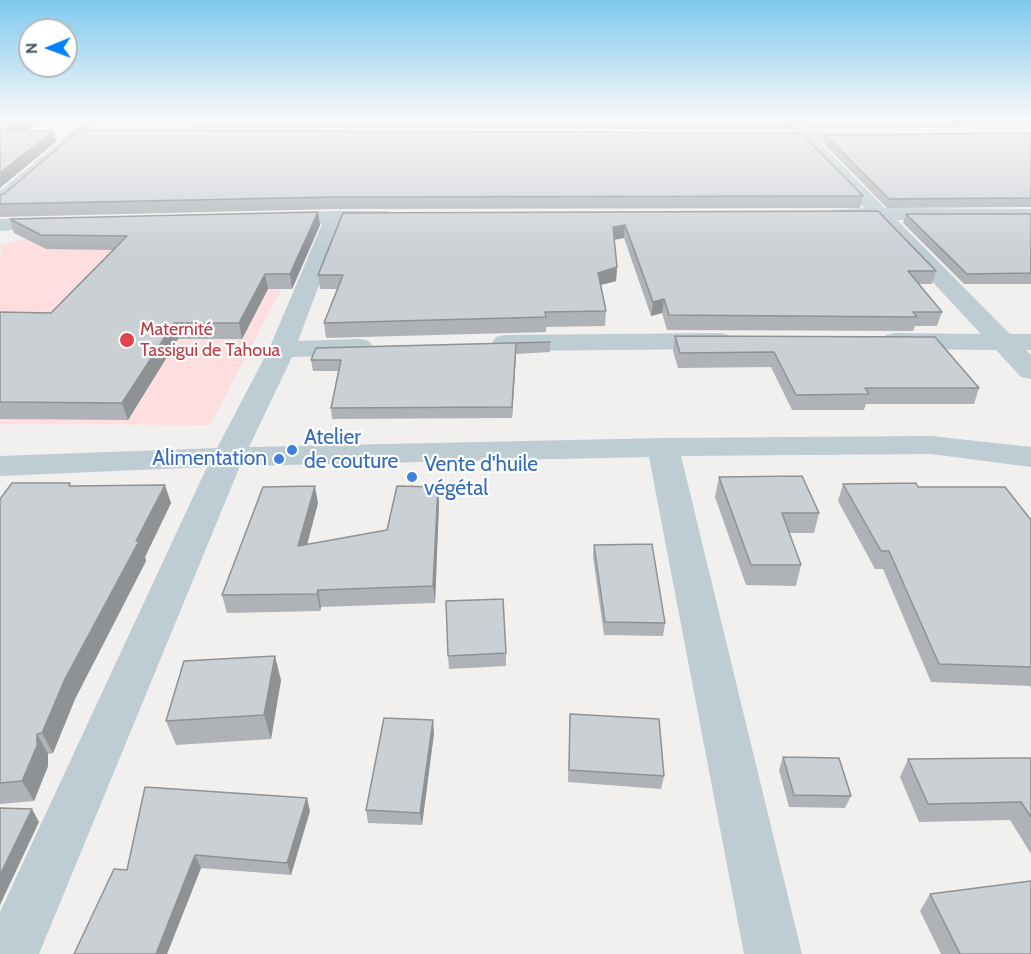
<!DOCTYPE html>
<html>
<head>
<meta charset="utf-8">
<style>
	body { margin:0 }
	#map { position:relative; width:1031px; height:954px; overflow:hidden; background:#f2efef; font-family:Cabin,sans-serif }
	canvas { display:block }
	.north { position:absolute; left:18px; top:18px; width:60px; height:60px; box-sizing:border-box; background:#fff; border:2px solid #b5bbbf; border-radius:50%; rotate:269deg; font-size:16px; font-weight:700; line-height:24px; text-align:center; color:#45555f }
	.north::after { content:''; display:block; margin:auto; width:21px; height:27px; background:#0382f8; clip-path:polygon(50% 0,100% 100%,50% 72%,0 100%) }
</style>
</head>
<body>
<div id="map">
<canvas width="1031" height="954"></canvas>
<div class="north">N</div>
</div>
<script>
const ctx = document.querySelector('canvas').getContext('2d');
ctx.lineJoin = 'round';
function paint(path, color) {
  ctx.fillStyle = color;
  ctx.fill(path, 'evenodd');
}
function toPath(rows) {
  const path = new Path2D();
  for (const r of rows) {
    path.moveTo(r[0], r[1]);
    for (let i = 2; i < r.length; i += 2) path.lineTo(r[i], r[i + 1]);
  }
  return path;
}
function strokePath(path, color, width, dash) {
  ctx.strokeStyle = color;
  ctx.lineWidth = width;
  ctx.lineCap = dash ? 'butt' : 'round';
  ctx.setLineDash(dash || []);
  ctx.stroke(path);
}
function label(font, color, halo, rows, align = 'center') {
  ctx.font = font + ' Cabin,sans-serif';
  ctx.lineWidth = 4.5;
  ctx.setLineDash([]);
  ctx.textBaseline = 'middle';
  ctx.strokeStyle = halo;
  ctx.fillStyle = color;
  for (const [text, x, y, turn = 0] of rows) {
    ctx.save();
    ctx.translate(x, y);
    ctx.rotate((+turn || 0) * Math.PI / 180);
    ctx.textAlign = isNaN(turn) ? turn : align;
    if (halo) ctx.strokeText(text, 0, 0);
    ctx.fillText(text, 0, 0);
    ctx.restore();
  }
}
const medical = toPath([
	[311,233,210,425,0,424,0,257,2,255,0,245,39,235]
]);
const minor = toPath([
	[797,123,802,125,809,131,875,133,878,136,875,139,870,141,818,141,885,208,1031,209,1031,221,897,220,1010,334,1031,334,1031,350,1026,350,1031,355,1031,379,1021,377,996,350,895,349,886,347,882,341,886,335,895,333,981,334,875,220,831,218,828,214,831,210,864,208,800,141,760,141,752,136,760,131,792,131,789,128,797,123],
	[335,211,387,211,394,213,397,217,394,221,387,223,342,224,298,341,360,339,369,341,373,347,369,353,360,355,292,357,249,447,663,438,931,436,1031,447,1031,467,931,454,681,456,802,954,744,954,649,457,240,466,39,954,0,954,0,912,207,467,0,476,0,456,217,448,269,349,322,224,274,225,267,223,264,219,267,215,274,213,335,211],
	[57,217,64,219,67,223,64,227,0,231,0,219,57,217],
	[720,333,729,335,733,341,729,347,720,349,505,351,496,349,492,343,496,337,505,335,720,333]
]);
const tertiary = toPath([
	[87,119,103,119,7,205,0,207,0,191,87,119]
]);
const wall = toPath([
	[190,119,1031,119,1031,127,810,129,798,121,787,129,191,128,189,120],
	[1031,133,1031,207,887,208,823,143,825,135],
	[0,195,863,196,860,208,335,209,0,217],
	[878,211,936,271,932,284,919,284,942,312,937,326,915,326,913,331,667,330,662,313,651,316,624,238,614,240,617,267,616,281,601,285,606,311,605,326,546,327,546,332,326,338,324,323,337,289,320,289,318,275,343,213],
	[318,212,320,225,292,289,268,289,242,339,178,339,128,420,0,419,0,312,51,313,113,250,46,249,14,233,10,219],
	[906,214,1031,214,1031,284,964,284,903,223],
	[675,336,935,337,979,388,974,404,866,404,864,410,792,410,771,367,678,368,673,351],
	[550,342,550,352,516,354,512,418,332,419,331,408,338,371,313,371,311,360,316,348],
	[719,477,819,513,814,533,789,533,801,565,796,586,746,585,715,497],
	[843,484,918,487,1031,520,1031,688,1030,686,931,682,883,569,875,569,838,501],
	[71,486,171,503,145,557,146,561,75,699,53,753,48,754,48,766,34,801,0,804,0,499],
	[438,487,439,503,435,603,321,607,320,611,227,613,222,595,318,503,307,545,387,530],
	[594,545,665,623,663,636,604,635,593,557],
	[506,653,506,666,449,669,448,656],
	[281,680,271,739,176,745,166,721],
	[570,714,664,776,661,789,568,782],
	[434,733,422,825,368,823,366,810],
	[783,757,851,796,845,808,789,807,779,770],
	[1031,758,1031,854,1010,820,919,822,900,777,908,759],
	[310,811,291,875,201,868,167,954,74,954,127,870],
	[930,894,1031,954,941,954,920,911]
]);
const shadedWall = toPath([
	[24,119,43,119,8,142,4,131],
	[791,119,798,119,798,121,787,129,789,121],
	[53,131,57,141,0,188,0,173],
	[318,212,320,225,292,289,290,274],
	[625,225,624,238,612,240,613,227],
	[617,267,616,281,597,286,598,273],
	[265,274,268,289,242,339,239,323],
	[664,299,662,313,651,316,653,302],
	[174,323,178,339,128,420,122,403],
	[516,343,516,354,512,418,512,407],
	[165,485,171,503,145,557,146,561,75,699,53,753,42,733,65,679],
	[315,486,318,503,302,563,298,546],
	[438,487,439,503,435,603,433,586],
	[318,590,321,607,320,611,317,594],
	[275,656,281,680,271,739,264,715],
	[433,720,434,733,422,825,420,813],
	[37,734,48,754,48,766,34,801,22,781],
	[307,798,310,811,291,875,287,863],
	[32,809,39,822,0,905,0,875],
	[195,855,201,868,167,954,156,954]
]);
const building = toPath([
	[0,119,24,119,4,131,53,131,0,173,0,119],
	[190,119,791,119,789,121,189,120,190,119],
	[808,119,1022,119,811,121,808,119],
	[79,130,801,133,863,196,333,197,0,204,0,195,4,194,79,130],
	[1031,133,1031,198,889,199,825,135,1031,133],
	[878,211,936,271,908,271,942,312,913,312,917,317,669,315,664,299,653,302,625,225,613,227,617,267,598,273,606,311,545,312,546,317,324,323,343,275,318,275,343,213,878,211],
	[318,212,290,274,265,274,239,323,174,323,122,403,0,402,0,312,51,313,127,236,41,235,10,219,318,212],
	[906,214,1031,214,1031,273,967,274,906,214],
	[675,336,935,337,979,388,865,388,869,394,796,395,774,352,680,353,675,336],
	[550,342,516,343,512,407,331,408,341,360,311,360,316,348,550,342],
	[802,476,819,513,782,513,801,565,751,565,719,477,802,476],
	[12,483,70,483,69,486,165,485,136,541,139,541,65,679,42,733,37,734,37,746,22,781,0,783,0,499,12,483],
	[916,483,918,487,1005,487,1031,520,1031,667,939,664,889,551,881,551,843,484,916,483],
	[315,486,298,546,387,530,397,486,438,487,433,586,318,590,317,594,222,595,263,487,315,486],
	[652,544,665,623,605,622,594,545,652,544],
	[503,599,506,653,448,656,446,601,503,599],
	[275,656,264,715,166,721,184,661,275,656],
	[570,714,659,719,664,776,569,770,570,714],
	[384,718,433,720,420,813,366,810,384,718],
	[783,757,839,758,851,796,794,795,783,757],
	[1011,758,1031,758,1031,817,1021,802,928,804,908,759,1011,758],
	[145,787,307,798,287,863,195,855,156,954,74,954,114,869,127,870,145,787],
	[0,808,32,809,0,875,0,808],
	[1031,881,1031,954,960,954,930,894,1031,881]
]);
const markers = [
	[127,340,8,"#e0444e"],
	[292,450,6,"#3f7fe0"],
	[279,459,6,"#3f7fe0"],
	[412,477,6,"#3f7fe0"]
];
const farHealthnames = [
	["Maternité",140,330],
	["Tassigui de Tahoua",140,351]
];
const shopNames = [
	["Atelier",304,438],
	["de couture",304,462],
	["Alimentation",267,459,"right"],
	["Vente d'huile",424,465],
	["végétal",424,489]
];
paint(medical, '#fedede');
paint(minor, '#beccd3');
paint(tertiary, '#beccd3');
paint(wall, '#afb3b7');
paint(shadedWall, '#8e9295');
paint(building, '#cbd0d5');
strokePath(building, '#8e9295', 1.5);
const sky = ctx.createLinearGradient(0, 0, 0, 253);
sky.addColorStop(0, '#7fc9ee');
sky.addColorStop(0.47, '#f9f8f8');
sky.addColorStop(1, '#f9f8f800');
ctx.fillStyle = sky;
ctx.fillRect(0, 0, 1031, 253);
for (const [x, y, r, color] of markers) {
  const dot = new Path2D();
  dot.arc(x, y, r, 0, 2 * Math.PI);
  ctx.fillStyle = color;
  ctx.fill(dot);
  strokePath(dot, '#fff', 2);
}
label('18px', '#be3a42', '#fff', farHealthnames, 'left');
label('21px', '#366cbe', '#fff', shopNames, 'left');
</script>
</body>
</html>
